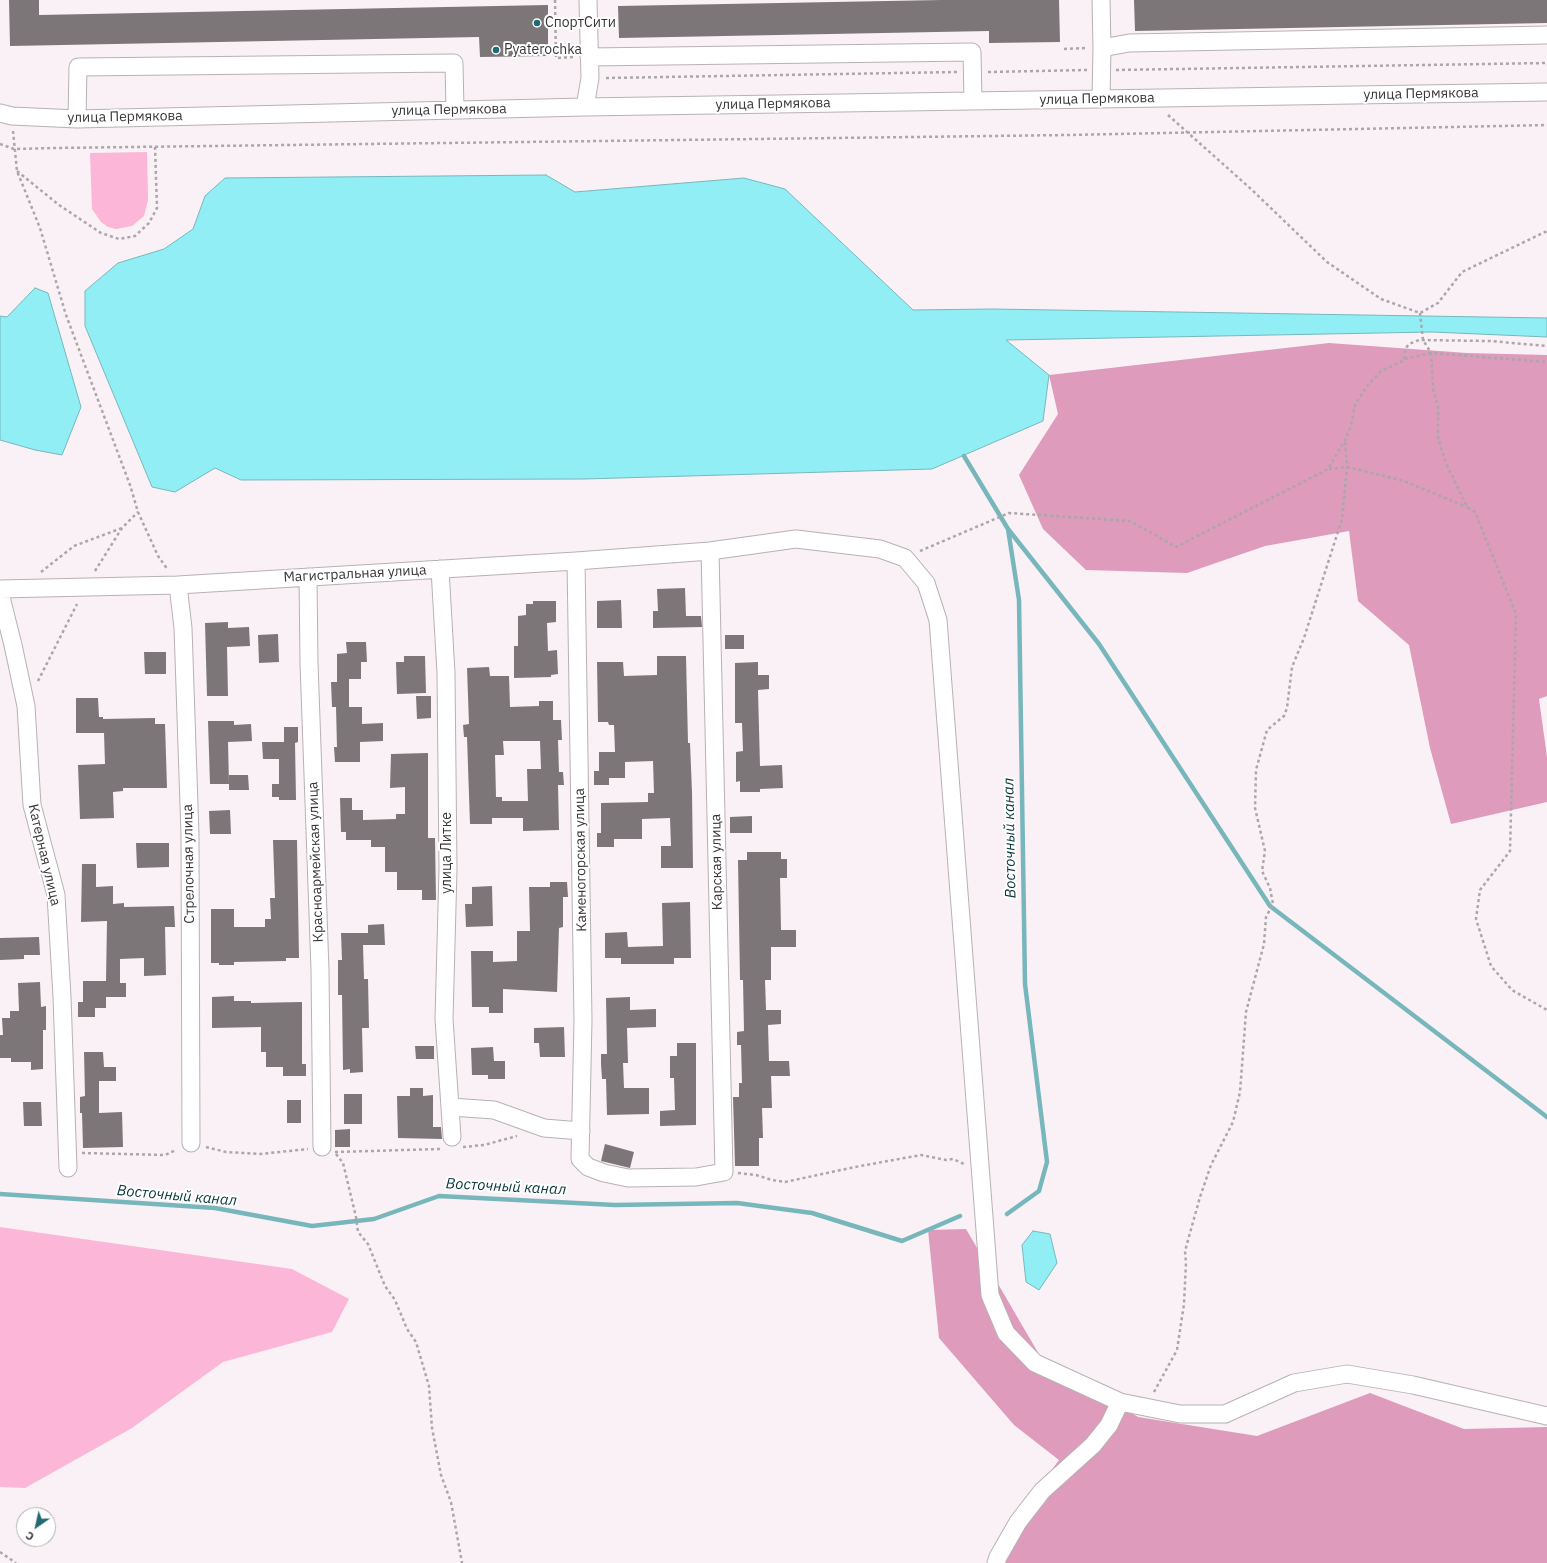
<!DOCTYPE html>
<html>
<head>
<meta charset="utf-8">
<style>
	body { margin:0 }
	#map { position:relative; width:1547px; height:1563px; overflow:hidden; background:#f9f1f5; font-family:"IBM Plex Sans",sans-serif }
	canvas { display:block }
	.north { position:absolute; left:16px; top:1507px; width:40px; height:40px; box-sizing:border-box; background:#fff; border:1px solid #b0afaf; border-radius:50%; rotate:214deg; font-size:11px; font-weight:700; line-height:16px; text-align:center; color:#393637 }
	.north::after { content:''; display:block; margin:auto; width:14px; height:18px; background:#1e6b70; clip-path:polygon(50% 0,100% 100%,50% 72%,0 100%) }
</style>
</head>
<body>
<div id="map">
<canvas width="1547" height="1563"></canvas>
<div class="north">С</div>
</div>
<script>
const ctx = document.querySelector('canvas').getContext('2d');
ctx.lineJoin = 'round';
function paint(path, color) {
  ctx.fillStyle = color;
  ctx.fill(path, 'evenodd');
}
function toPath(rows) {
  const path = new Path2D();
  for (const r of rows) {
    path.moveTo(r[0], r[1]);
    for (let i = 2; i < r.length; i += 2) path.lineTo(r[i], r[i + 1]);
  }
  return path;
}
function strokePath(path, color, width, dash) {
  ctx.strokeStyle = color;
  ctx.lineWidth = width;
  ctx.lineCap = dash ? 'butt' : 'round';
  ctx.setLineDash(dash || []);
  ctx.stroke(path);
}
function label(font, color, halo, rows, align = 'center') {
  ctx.font = font + ' "IBM Plex Sans",sans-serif';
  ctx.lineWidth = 4;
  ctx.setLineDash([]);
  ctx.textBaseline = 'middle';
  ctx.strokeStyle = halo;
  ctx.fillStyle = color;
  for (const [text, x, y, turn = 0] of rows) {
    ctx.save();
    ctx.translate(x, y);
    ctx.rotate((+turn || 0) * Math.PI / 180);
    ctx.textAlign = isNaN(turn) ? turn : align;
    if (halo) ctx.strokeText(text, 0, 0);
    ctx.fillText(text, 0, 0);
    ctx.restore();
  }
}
const green = toPath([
	[147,152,148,200,144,216,132,226,116,229,108,227,101,222,92,209,90,153],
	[0,1227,292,1269,349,1299,332,1332,223,1362,132,1428,25,1488,0,1487]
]);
const forest = toPath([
	[1329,343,1467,353,1547,355,1547,696,1539,699,1547,757,1547,802,1451,824,1430,748,1409,645,1358,601,1349,531,1265,546,1187,573,1086,570,1043,529,1019,475,1058,414,1049,375],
	[966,1229,1040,1356,1138,1417,1257,1436,1370,1393,1464,1429,1547,1427,1547,1563,991,1563,992,1551,1059,1460,1014,1425,939,1338,928,1230]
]);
const water = toPath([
	[546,175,575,192,744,178,785,189,913,310,992,309,1547,318,1547,337,1432,332,1006,340,1049,375,1043,421,932,469,584,479,241,480,215,468,175,492,152,487,85,326,85,291,118,263,164,249,193,229,205,196,225,178,546,175],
	[35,288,48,293,81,407,62,455,35,450,0,440,0,316,7,317,35,288],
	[1033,1231,1050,1234,1057,1263,1039,1290,1026,1282,1022,1245,1033,1231]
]);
const stream = toPath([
	[964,456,1008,529,1019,600,1025,984,1047,1162,1039,1191,1007,1214],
	[1008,529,1099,644,1270,906,1547,1117],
	[0,1194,215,1208,312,1226,374,1219,439,1196,615,1205,737,1203,812,1213,902,1241,960,1216]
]);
const building = toPath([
	[9,0,39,0,39,15,548,5,548,56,480,57,479,37,10,46],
	[941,0,1059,0,1060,42,989,43,989,31,619,38,618,6],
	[1134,0,1547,0,1547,23,1135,31],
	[685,588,686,616,701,616,702,627,653,628,653,611,658,611,657,589],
	[621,600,622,628,597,628,597,601],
	[533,601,556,601,556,622,547,623,548,651,557,650,558,674,551,675,551,677,514,678,514,646,518,646,518,616,526,615,526,604,533,604],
	[228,622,228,628,249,627,250,646,227,647,228,696,207,696,205,623],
	[278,634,279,662,259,663,258,635],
	[725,635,744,635,744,649,725,649],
	[346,642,366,642,367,662,361,662,361,679,349,679,349,707,362,707,362,724,383,723,383,741,360,742,360,762,335,762,334,747,337,747,336,707,332,707,331,682,337,682,337,654,347,653],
	[144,652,166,652,166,674,145,674],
	[404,656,425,656,426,693,397,694,396,662,404,662],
	[657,656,686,656,688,743,690,743,692,792,693,868,661,868,661,846,671,846,670,818,642,819,642,839,614,839,614,847,597,847,597,833,601,833,601,803,648,802,648,793,654,793,653,761,625,762,625,778,609,778,609,785,594,785,594,771,599,771,599,752,615,752,614,725,609,725,608,722,598,722,597,662,623,662,624,676,657,675],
	[758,662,758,675,769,675,769,689,758,690,760,766,782,765,783,788,760,789,760,792,740,792,740,781,736,782,736,752,743,751,742,723,735,723,735,663],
	[489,667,490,676,509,676,510,707,539,706,539,701,553,701,553,720,561,720,562,740,558,740,559,772,563,772,564,785,558,785,559,830,523,831,523,818,492,818,492,824,470,824,467,737,464,737,463,725,469,724,467,668],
	[503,741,540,741,541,769,527,769,528,801,502,801,502,797,496,797,495,755,504,755],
	[416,696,431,696,431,718,417,719],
	[76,698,98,698,99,717,103,717,103,719,155,718,155,724,165,724,167,788,123,788,123,791,113,792,114,818,80,819,78,765,105,764,104,733,76,733],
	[208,721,234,721,234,725,251,724,252,741,228,742,229,784,210,784],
	[284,727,298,727,298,742,295,743,296,800,279,800,279,797,272,797,272,784,279,784,279,759,263,759,262,742,284,742],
	[428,753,428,838,435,838,436,900,422,900,422,890,397,890,397,872,385,872,385,847,371,847,371,840,346,840,346,832,341,832,340,798,352,798,352,810,363,810,363,820,396,819,396,814,405,814,405,787,390,788,391,754],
	[229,775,248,775,249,790,229,790],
	[230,810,231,834,210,834,209,811],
	[752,816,752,833,730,833,730,817],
	[273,840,297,840,299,958,286,958,286,961,234,962,234,965,219,965,219,963,211,963,211,909,234,909,234,927,265,927,265,919,271,919,270,898,275,898],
	[136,843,169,843,169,867,137,868],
	[747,852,781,852,781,859,787,859,787,878,780,878,781,930,796,930,796,947,771,947,771,980,765,980,766,1010,781,1010,781,1024,768,1025,769,1061,789,1061,790,1076,771,1076,772,1108,762,1108,763,1138,759,1138,759,1166,735,1166,733,1097,739,1097,739,1083,742,1083,741,1045,737,1045,737,1032,744,1031,743,980,740,980,738,860,747,860],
	[82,864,96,864,96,887,113,886,113,904,124,903,124,907,174,906,175,927,165,927,166,975,144,976,144,958,120,959,120,983,126,983,126,997,106,997,106,1008,95,1008,95,1017,78,1017,78,1002,83,1002,83,981,106,981,107,921,81,922],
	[550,882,567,882,568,897,563,897,563,927,559,928,557,992,503,989,503,1013,489,1013,489,1007,472,1007,471,951,493,951,493,962,517,961,517,931,530,931,529,887,550,887],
	[492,886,493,926,466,927,465,904,472,904,472,887],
	[690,902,691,958,674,958,674,964,621,964,621,958,605,958,605,933,627,932,628,947,663,946,662,903],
	[384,924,385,945,363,945,364,979,368,979,369,1028,362,1028,363,1072,350,1073,350,1069,343,1070,342,995,338,995,338,960,342,960,341,933,368,933,368,925],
	[39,937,40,955,24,955,24,959,0,960,0,938],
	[40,982,41,1007,46,1006,46,1030,43,1030,43,1069,31,1070,31,1062,11,1062,11,1058,0,1058,0,1035,3,1035,2,1018,10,1018,10,1011,19,1011,18,983],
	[234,996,234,1001,251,1001,251,1003,302,1002,302,1064,306,1064,306,1076,283,1076,283,1067,266,1067,266,1052,261,1052,261,1027,212,1028,212,997],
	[630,997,630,1010,656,1009,656,1027,627,1028,628,1063,623,1063,624,1088,649,1088,649,1114,607,1115,606,1079,602,1079,601,1064,601,1054,607,1054,606,998],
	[564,1027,565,1057,540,1057,539,1043,534,1043,534,1028],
	[677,1043,696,1043,696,1125,660,1126,660,1111,675,1110,674,1078,670,1078,670,1056,677,1056],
	[415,1046,434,1046,434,1059,416,1059],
	[493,1047,494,1061,505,1061,505,1079,488,1079,488,1075,472,1075,471,1048],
	[84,1052,103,1052,104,1067,116,1067,116,1081,99,1081,99,1113,122,1112,123,1147,83,1148,82,1113,80,1113,80,1097,85,1096],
	[410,1088,423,1088,423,1096,433,1095,433,1127,441,1127,442,1139,398,1138,397,1096,410,1096],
	[344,1094,362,1094,362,1124,344,1124],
	[287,1100,301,1100,301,1123,287,1123],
	[23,1102,41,1102,42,1126,24,1126],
	[350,1129,350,1147,335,1147,335,1130],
	[605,1144,634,1152,630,1168,601,1161]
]);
const path = toPath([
	[555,0,556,58,575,57],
	[1064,49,1086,48],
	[1116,70,1547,63],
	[988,72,1087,70],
	[606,78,957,72],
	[1168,115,1251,189,1327,262,1381,299,1420,313,1438,303,1462,272,1547,231],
	[13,131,17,171,40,228,66,315,130,485,138,512,158,556,168,570],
	[0,144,14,149,55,148,1069,135,1547,125],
	[17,171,59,205,101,233,119,239,135,236,149,223,157,208,155,147],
	[1420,313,1423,340,1431,353,1433,388,1438,407,1438,438,1446,463,1467,507,1475,512,1516,614,1510,851,1480,890,1476,919,1491,966,1512,990,1547,1010],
	[1404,359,1405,349,1409,344,1419,340,1490,341,1547,346],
	[1329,469,1347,467,1404,481,1467,507],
	[920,551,1009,513,1130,521,1176,547,1328,469,1345,440,1351,426,1355,405,1367,386,1381,371,1401,362,1404,359,1431,353,1547,362],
	[95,571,122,528,138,512],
	[41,572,74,546,122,528],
	[38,681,77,604],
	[206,1147,226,1152,260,1154,308,1149],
	[463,1147,484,1145,517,1136],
	[335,1152,440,1149],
	[82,1153,165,1155,176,1150],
	[336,1154,343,1163,356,1217,358,1232,368,1244,385,1286,395,1300,407,1329,416,1342,429,1386,432,1428,441,1475,451,1502,462,1563],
	[738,1173,756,1175,772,1180,785,1182,855,1167,921,1155,946,1160,953,1159,964,1164],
	[1154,1392,1177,1350,1184,1304,1186,1263,1185,1251,1200,1197,1211,1165,1233,1122,1240,1092,1246,1012,1264,944,1266,917,1273,904,1270,888,1262,871,1265,851,1255,808,1256,770,1267,730,1284,716,1287,708,1292,667,1304,638,1342,519,1347,467,1345,440],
	[0,1552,16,1563]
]);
const minor = toPath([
	[1101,0,1102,48,1101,99],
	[1102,48,1129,43,1547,35],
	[589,57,972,52,973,101],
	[585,107,590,78,588,0],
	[0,113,12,116,77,119,585,107,1547,92],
	[77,119,78,67,454,63,455,110],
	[576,561,583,1020,580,1159,588,1167,604,1173,628,1178,696,1177,724,1172,710,551],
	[440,569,446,673,448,869,444,1019,452,1137],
	[308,577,309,663,320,970,322,1147],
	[178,585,183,628,190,835,191,1143],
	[0,589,178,585,576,561,710,551,796,539,880,549,905,558,926,583,938,620,990,1295,1006,1333,1035,1363,1120,1402,1180,1414,1225,1414,1294,1383,1347,1374,1413,1385,1547,1416],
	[0,593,13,645,26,706,32,805,56,895,62,997,68,1168],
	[451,1107,494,1110,544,1128,581,1131],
	[996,1563,998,1557,1018,1522,1042,1491,1093,1445,1109,1425,1120,1402]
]);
const markers = [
	[537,23,4,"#1e6b70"],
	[496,50,4,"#1e6b70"]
];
const poiNames = [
	["СпортСити",545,23],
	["Pyaterochka",504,50]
];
const streetNames = [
	["улица Пермякова",1421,94,-1],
	["улица Пермякова",1097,99,-1],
	["улица Пермякова",773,104,-1],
	["улица Пермякова",449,110,-1],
	["улица Пермякова",125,117,-1],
	["Магистральная улица",355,574,-3],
	["улица Литке",447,853,-90],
	["Катерная улица",44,855,77],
	["Каменогорская улица",581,860,-91],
	["Красноармейская улица",316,862,-92],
	["Карская улица",717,862,-91],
	["Стрелочная улица",189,864,-91]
];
const waterNames = [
	["Восточный канал",1010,838,-91],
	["Восточный канал",506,1187,3],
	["Восточный канал",177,1196,5]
];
paint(green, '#fcb7d8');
paint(forest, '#de9bbc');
paint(water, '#91eef5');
strokePath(water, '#77b7bc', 1);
strokePath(stream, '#77b7bc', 4.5);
paint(building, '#7c7679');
strokePath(minor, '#b8b1b4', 19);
strokePath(path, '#aca6a9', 2.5, [3, 3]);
strokePath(minor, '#fff', 17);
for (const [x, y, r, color] of markers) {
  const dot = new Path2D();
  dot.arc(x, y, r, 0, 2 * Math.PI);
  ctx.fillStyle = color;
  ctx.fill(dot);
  strokePath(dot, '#fff', 1.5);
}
label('14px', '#393637', '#fff', poiNames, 'left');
label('14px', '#393637', '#fff', streetNames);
label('italic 15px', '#09373a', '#fff', waterNames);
</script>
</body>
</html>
